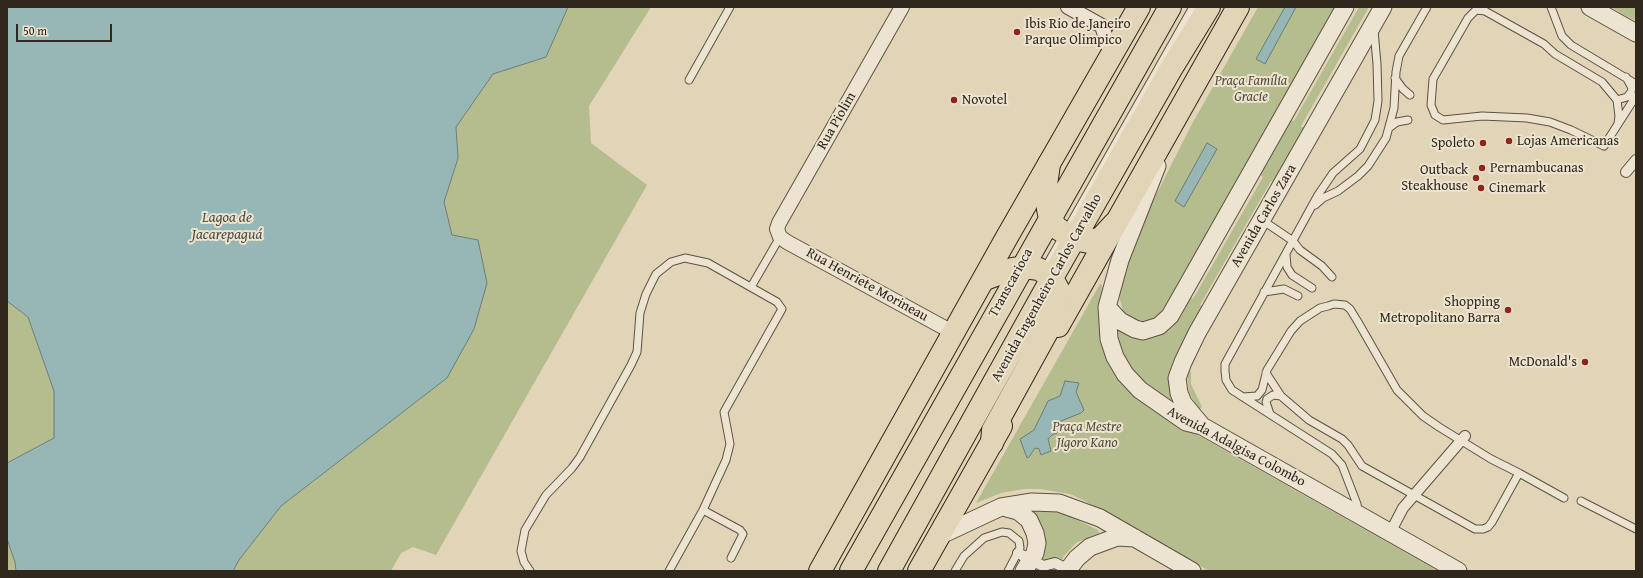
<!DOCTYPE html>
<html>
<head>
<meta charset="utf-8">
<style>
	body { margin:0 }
	#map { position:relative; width:1643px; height:578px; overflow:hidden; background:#e2d4b7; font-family:"Gentium Book Plus",serif }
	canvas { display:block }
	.frame { position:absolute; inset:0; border:8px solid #30271d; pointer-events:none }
	.scale { position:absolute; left:16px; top:24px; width:96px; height:18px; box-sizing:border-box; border:2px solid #30271d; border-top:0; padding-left:5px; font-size:12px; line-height:14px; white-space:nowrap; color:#30271d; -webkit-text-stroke:3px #ece3d0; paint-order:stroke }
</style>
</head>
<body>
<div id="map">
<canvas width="1643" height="578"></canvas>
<div class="frame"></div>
<div class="scale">50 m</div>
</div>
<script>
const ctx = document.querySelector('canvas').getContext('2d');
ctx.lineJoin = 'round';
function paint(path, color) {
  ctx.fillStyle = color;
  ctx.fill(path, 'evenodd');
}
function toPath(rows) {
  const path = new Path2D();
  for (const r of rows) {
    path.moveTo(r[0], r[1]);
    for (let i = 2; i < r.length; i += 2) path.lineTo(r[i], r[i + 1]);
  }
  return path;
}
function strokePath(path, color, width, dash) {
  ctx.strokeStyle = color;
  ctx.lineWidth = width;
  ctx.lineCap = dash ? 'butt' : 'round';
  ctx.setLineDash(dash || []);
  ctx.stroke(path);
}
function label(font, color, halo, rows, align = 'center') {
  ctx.font = font + ' "Gentium Book Plus",serif';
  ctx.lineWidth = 4;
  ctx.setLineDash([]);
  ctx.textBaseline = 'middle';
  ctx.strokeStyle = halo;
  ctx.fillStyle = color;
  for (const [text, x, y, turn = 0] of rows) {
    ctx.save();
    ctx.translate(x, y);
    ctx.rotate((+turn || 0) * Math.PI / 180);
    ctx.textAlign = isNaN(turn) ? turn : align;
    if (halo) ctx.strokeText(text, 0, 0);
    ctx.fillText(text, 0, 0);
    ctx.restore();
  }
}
const green = toPath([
	[568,7,651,7,589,106,591,143,647,185,436,555,413,547,401,553,391,571,233,571,239,560,281,506,447,378,487,283,478,240,452,235,444,201,458,158,456,127,493,74,546,57],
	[1258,7,1336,7,1165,311,1151,322,1135,320,1127,316,1123,310,1118,293,1129,248,1192,124],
	[1359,7,1369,7,1301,126,1306,129,1275,184,1271,181,1200,305,1205,308,1171,370,1170,390,1173,402,1145,383,1130,368,1120,350,1113,325,1118,330,1136,337,1190,297,1193,299,1263,177,1259,174,1290,119,1294,121],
	[1611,7,1636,7,1636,21,1626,16],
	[1100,284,1102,285,1100,314,1139,400,1187,429,1438,571,1209,571,1083,500,1070,494,1040,489,1023,489,1001,493,976,503],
	[7,301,28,317,54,391,54,438,7,463],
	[1189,369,1190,369,1191,374,1191,384,1202,407,1199,410,1189,392,1187,374],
	[1031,509,1057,512,1069,516,1098,530,1099,533,1076,543,1064,556,1056,571,1035,571,1045,545,1045,536,1042,525],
	[7,539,15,563,16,571,7,571]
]);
const water = toPath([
	[7,7,568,7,546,57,493,74,456,127,458,158,444,202,452,235,478,240,487,283,474,329,447,378,281,506,239,560,233,571,16,571,15,562,7,539,7,463,54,438,54,391,28,317,7,301,7,7],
	[1285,7,1296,7,1265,64,1256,59,1285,7],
	[1207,143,1217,149,1184,207,1175,201,1207,143],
	[1065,381,1079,383,1076,392,1084,410,1081,413,1061,421,1057,433,1052,435,1048,439,1051,451,1041,455,1039,449,1035,448,1029,457,1027,458,1020,439,1034,430,1048,401,1060,396,1065,381]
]);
const service = toPath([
	[1551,7,1562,36,1571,45,1636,84],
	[1626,77,1632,88,1631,92,1627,97,1617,100,1602,82,1555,54,1544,44,1485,11,1476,10,1468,18,1433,79,1431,105,1435,115,1443,120,1482,116,1527,118,1550,122,1571,130,1604,146,1636,96],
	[1395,78,1403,89,1410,95],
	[689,80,730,7],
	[1617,100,1619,116,1618,123],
	[1389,128,1397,122,1408,120],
	[1315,205,1323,198,1338,191,1358,176,1368,166,1386,138,1394,108,1396,72,1399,56,1427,7],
	[1262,220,1293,241,1300,250,1322,266,1332,277],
	[1286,254,1287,267,1292,275,1312,288],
	[1044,270,1193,7],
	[751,287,780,237],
	[1264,292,1284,289,1298,296],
	[1266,373,1281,396],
	[1243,397,1257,396,1262,390,1267,370,1291,331,1300,321,1320,308,1328,306,1334,304,1345,305,1350,309,1358,322,1397,390,1423,416,1439,427,1491,459,1519,473,1492,522,1488,527,1483,529,1475,529,1362,466,1348,445,1342,439,1309,420,1281,396,1273,395,1267,399,1266,402,1270,414],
	[1519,473,1564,498],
	[1581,501,1636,529],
	[703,510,740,530,743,534,731,558],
	[1358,512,1357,504,1342,465,1332,454,1232,390,1226,380,1225,371,1225,364,1318,195,1333,173,1360,149,1375,120,1378,101,1377,64,1374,30],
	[530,571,524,562,521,551,525,530,546,495,572,468,580,457,631,365,637,352,640,313,646,294,656,274,671,262,685,258,708,263,777,302,782,309,724,412,730,444,726,460,703,510,669,571],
	[955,571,964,556,984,538,1002,532,1009,533,1019,541,1020,548,1008,571]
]);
const pedestrian = toPath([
	[1626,172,1636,160],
	[1390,533,1403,508,1465,436],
	[1018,553,1043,566,1055,563,1071,571]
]);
const minor = toPath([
	[902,7,779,223,777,229,780,237,787,242,954,333],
	[1068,7,1102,26,1112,56]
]);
const tertiary = toPath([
	[1590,7,1636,33],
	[1157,166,1120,260,1107,307,1109,339,1115,357,1125,374,1140,390,1186,422,1202,426,1458,571],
	[1107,307,1120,321,1135,329,1143,331,1159,326,1170,316,1345,7],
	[1202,426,1183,403,1179,393,1177,378,1183,362,1197,333,1383,7],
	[1003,507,1018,511,1029,520,1035,533,1037,543,1035,553,1024,571],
	[939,536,1001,507,1032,502,1059,503,1100,518,1192,571],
	[1067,571,1077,558,1090,547,1117,537,1135,538]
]);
const primary = toPath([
	[1058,326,1238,7],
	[820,571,1007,237,1139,7],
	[919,571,1001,426]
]);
const trunk = toPath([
	[1049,164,1046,185,1048,209,1050,219,1057,228,1074,239,1089,242,1101,238,1114,224],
	[985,279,1012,269,1024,267,1039,269,1052,278,1059,291,1061,299,1059,310,993,430,992,443],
	[851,571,1170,7],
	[889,571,1052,278,1171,69,1209,7]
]);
const markers = [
	[1017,32,4,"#8f2418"],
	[954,100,4,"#8f2418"],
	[1509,141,4,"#8f2418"],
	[1483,143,4,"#8f2418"],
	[1482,168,4,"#8f2418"],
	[1476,178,4,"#8f2418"],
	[1481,188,4,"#8f2418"],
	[1508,310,4,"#8f2418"],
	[1585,362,4,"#8f2418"]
];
const poiNames = [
	["Ibis Rio de Janeiro",1025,24],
	["Parque Olimpico",1025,40],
	["Novotel",962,100],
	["Lojas Americanas",1517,141],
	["Spoleto",1475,143,"right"],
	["Pernambucanas",1490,168],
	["Outback",1468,170,"right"],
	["Steakhouse",1468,186,"right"],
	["Cinemark",1489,188],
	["Shopping",1500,302,"right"],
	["Metropolitano Barra",1500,318,"right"],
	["McDonald's",1577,362,"right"]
];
const parkNames = [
	["Praça Família",1251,81],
	["Gracie",1251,97],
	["Praça Mestre",1087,427],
	["Jigoro Kano",1087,443]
];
const streetNames = [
	["Rua Piolim",837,121,-60],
	["Avenida Carlos Zara",1264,216,-60],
	["Transcarioca",1011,283,-61],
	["Rua Henriete Morineau",867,285,29],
	["Avenida Engenheiro Carlos Carvalho",1047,288,-61],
	["Avenida Adalgisa Colombo",1236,447,28]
];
const waterNames = [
	["Lagoa de",227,218],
	["Jacarepaguá",227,235]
];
paint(green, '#b5bc8d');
paint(water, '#96b7b5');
strokePath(water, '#6d7d78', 1);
strokePath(service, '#5c5244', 9);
strokePath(pedestrian, '#5c5244', 12);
strokePath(minor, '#5c5244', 16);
strokePath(tertiary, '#5c5244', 19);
strokePath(primary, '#30271d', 24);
strokePath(trunk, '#30271d', 24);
strokePath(service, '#ece3d0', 7);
strokePath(pedestrian, '#ece3d0', 10);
strokePath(minor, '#ece3d0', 14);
strokePath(tertiary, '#ece3d0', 17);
strokePath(primary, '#e2d4b7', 22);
strokePath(trunk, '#e2d4b7', 22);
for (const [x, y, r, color] of markers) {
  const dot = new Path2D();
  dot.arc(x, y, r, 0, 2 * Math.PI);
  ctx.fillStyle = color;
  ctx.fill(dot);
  strokePath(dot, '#ece3d0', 1.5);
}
label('14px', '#30271d', '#ece3d0', poiNames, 'left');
label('italic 14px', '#514c39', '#ece3d0', parkNames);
label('14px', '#30271d', '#ece3d0', streetNames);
label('italic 15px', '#4a4b43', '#ece3d0', waterNames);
</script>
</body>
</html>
